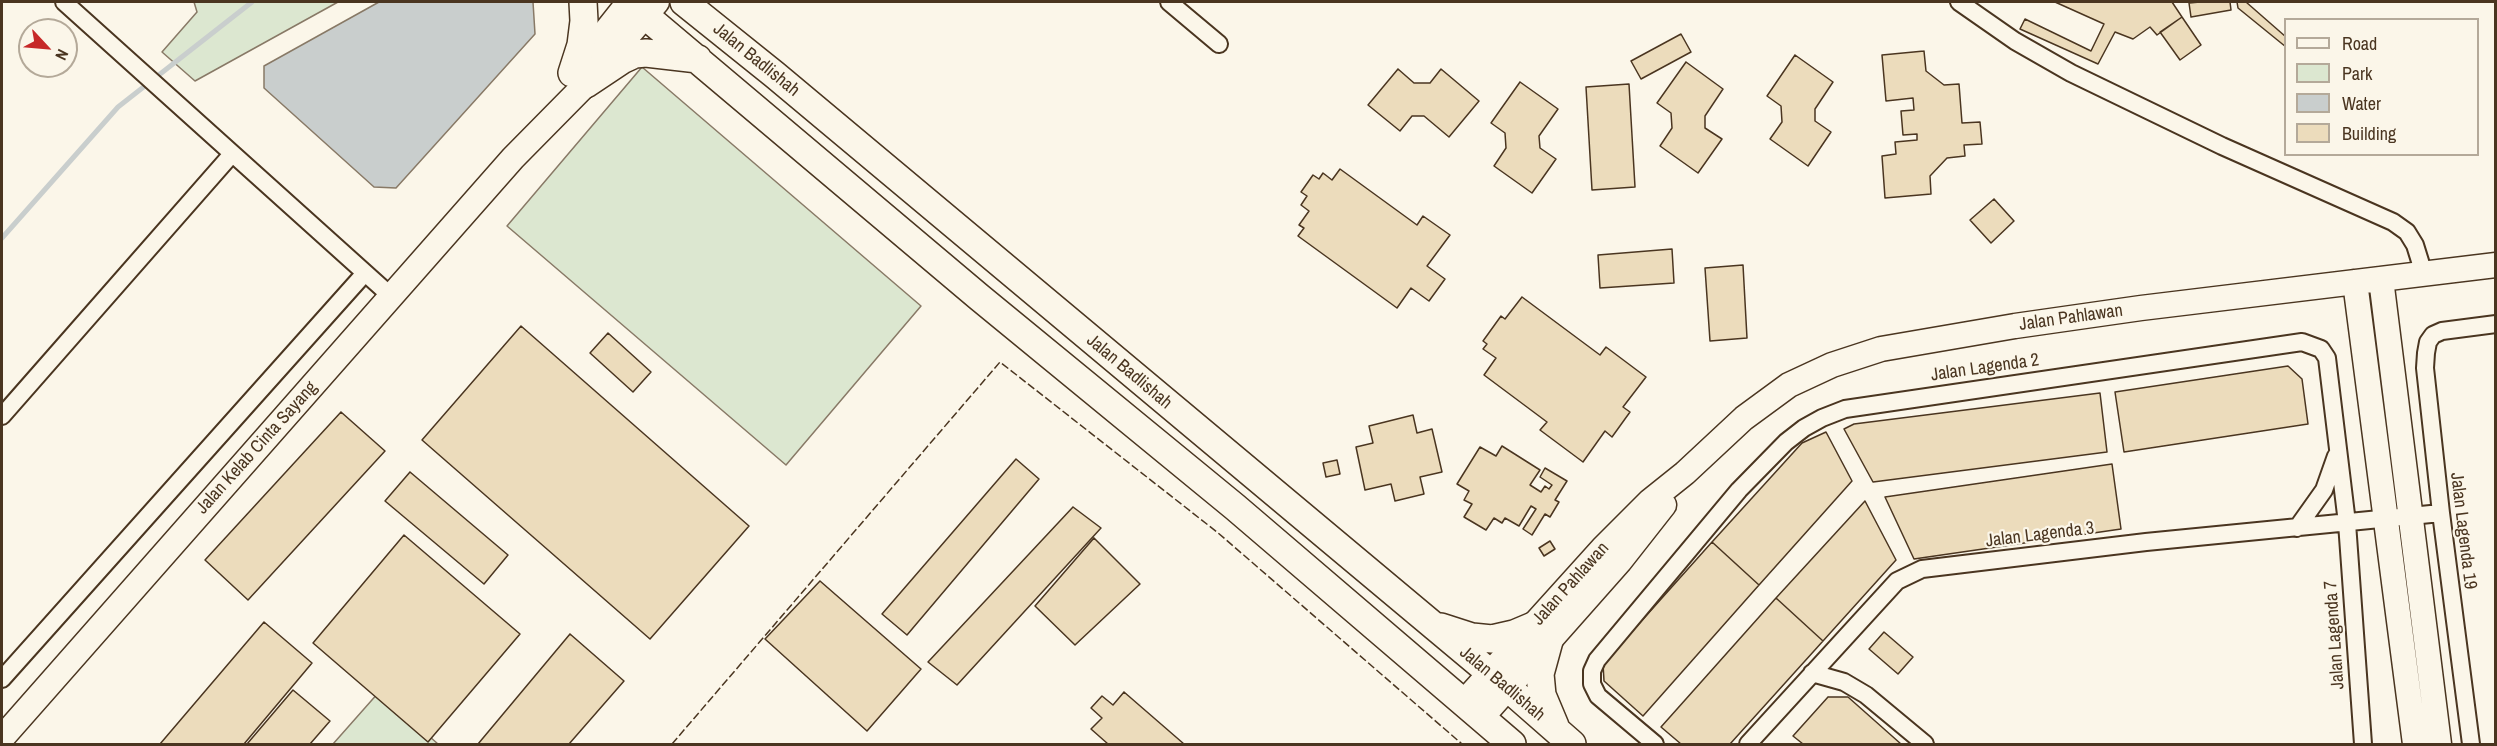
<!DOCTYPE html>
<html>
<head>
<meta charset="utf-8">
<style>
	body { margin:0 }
	#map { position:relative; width:2497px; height:746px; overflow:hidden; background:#fbf6e9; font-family:"Archivo Narrow",sans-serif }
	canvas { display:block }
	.frame { position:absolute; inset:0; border:3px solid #4a3520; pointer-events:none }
	.legend { position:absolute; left:2284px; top:18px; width:195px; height:138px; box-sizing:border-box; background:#fbf6e9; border:2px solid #b4a999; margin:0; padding:8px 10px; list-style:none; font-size:18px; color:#4a3520 }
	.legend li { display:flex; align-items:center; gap:12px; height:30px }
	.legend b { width:30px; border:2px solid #b4a999 }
	.north { position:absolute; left:18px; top:18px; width:60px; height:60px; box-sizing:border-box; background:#fbf6e9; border:2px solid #b4a999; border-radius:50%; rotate:116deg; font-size:16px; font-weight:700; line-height:24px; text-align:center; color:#4a3520 }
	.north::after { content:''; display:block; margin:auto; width:21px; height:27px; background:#c62828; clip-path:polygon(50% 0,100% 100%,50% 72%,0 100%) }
</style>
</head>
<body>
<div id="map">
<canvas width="2497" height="746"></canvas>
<div class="frame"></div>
<ul class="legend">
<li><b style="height:8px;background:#fbf6e9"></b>Road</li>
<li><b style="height:16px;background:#dce7d0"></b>Park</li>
<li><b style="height:16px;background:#c9cecd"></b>Water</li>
<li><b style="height:16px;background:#ecdcbc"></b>Building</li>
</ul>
<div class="north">N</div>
</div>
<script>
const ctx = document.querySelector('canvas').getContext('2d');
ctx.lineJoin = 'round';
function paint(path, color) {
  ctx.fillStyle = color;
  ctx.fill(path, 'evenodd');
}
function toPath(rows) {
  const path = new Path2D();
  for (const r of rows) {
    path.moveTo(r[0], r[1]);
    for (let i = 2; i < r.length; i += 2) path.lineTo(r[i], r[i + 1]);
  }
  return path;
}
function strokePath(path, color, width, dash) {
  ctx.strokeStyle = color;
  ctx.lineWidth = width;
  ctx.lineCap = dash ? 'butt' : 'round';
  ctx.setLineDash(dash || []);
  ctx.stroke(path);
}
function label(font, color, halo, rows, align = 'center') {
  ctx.font = font + ' "Archivo Narrow",sans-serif';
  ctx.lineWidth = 4.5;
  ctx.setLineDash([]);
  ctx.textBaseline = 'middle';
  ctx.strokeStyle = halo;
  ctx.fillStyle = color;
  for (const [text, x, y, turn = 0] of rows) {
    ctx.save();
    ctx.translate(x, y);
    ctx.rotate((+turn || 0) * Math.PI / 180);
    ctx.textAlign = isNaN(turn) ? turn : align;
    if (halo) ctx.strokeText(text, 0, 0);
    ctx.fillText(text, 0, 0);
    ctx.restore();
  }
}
const green = toPath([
	[194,2,338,2,195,81,162,52,197,12,194,2],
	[642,67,921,306,786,465,507,226,642,67],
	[379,692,438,744,333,744,379,692]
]);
const water = toPath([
	[379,2,533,2,535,34,396,188,374,187,264,88,264,66,379,2]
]);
const stream = toPath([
	[2,238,118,107,252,2]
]);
const building = toPath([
	[2055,2,2172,2,2182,17,2157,35,2150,27,2133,39,2115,32,2098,64,2020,29,2025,19,2091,51,2104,24,2055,2],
	[2200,2,2230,2,2231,10,2191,17,2189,3,2200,2],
	[2237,2,2246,2,2286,37,2286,47,2238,8,2237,2],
	[2182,17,2201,45,2180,60,2160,32,2182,17],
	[1681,34,1691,52,1641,79,1631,61,1681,34],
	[1924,51,1926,71,1944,85,1959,84,1962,123,1980,122,1982,144,1964,145,1965,156,1947,158,1930,176,1931,194,1885,198,1882,156,1896,154,1895,142,1917,140,1917,134,1903,135,1901,111,1914,110,1913,98,1886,101,1882,55,1924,51],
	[1795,55,1833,82,1815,109,1815,121,1831,132,1808,166,1770,139,1782,122,1781,106,1767,96,1795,55],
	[1686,62,1723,89,1705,116,1705,128,1722,139,1698,173,1660,146,1672,128,1671,113,1657,103,1686,62],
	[1398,69,1414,83,1430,83,1441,69,1479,101,1449,137,1424,116,1412,116,1400,131,1368,105,1398,69],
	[1520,82,1558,109,1539,136,1540,148,1556,159,1532,193,1494,166,1506,148,1505,133,1491,123,1520,82],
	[1629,84,1635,187,1592,190,1586,87,1629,84],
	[1340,169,1417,225,1423,216,1450,235,1427,266,1445,279,1429,301,1411,288,1397,308,1298,236,1304,228,1299,225,1309,211,1301,205,1307,196,1301,192,1313,175,1319,179,1323,173,1332,180,1340,169],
	[1994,199,2014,221,1991,243,1970,220,1994,199],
	[1672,249,1674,283,1600,288,1598,255,1672,249],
	[1743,265,1747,338,1710,341,1705,268,1743,265],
	[1522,297,1600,355,1606,347,1646,377,1623,407,1630,412,1612,437,1605,431,1583,462,1540,430,1547,422,1484,375,1496,358,1483,349,1487,344,1483,341,1501,316,1505,319,1522,297],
	[521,326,749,526,650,639,422,440,521,326],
	[608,333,651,372,633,392,590,353,608,333],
	[2288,366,2302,379,2308,424,2124,452,2115,392,2288,366],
	[2100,393,2107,452,1873,482,1844,429,1854,424,2100,393],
	[341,412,385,451,248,600,205,560,341,412],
	[1413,415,1417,433,1432,429,1442,472,1420,477,1424,494,1395,501,1391,484,1365,490,1356,447,1373,443,1369,426,1413,415],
	[1826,432,1852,481,1759,585,1712,542,1802,443,1826,432],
	[1502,446,1540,470,1530,485,1541,492,1545,486,1549,489,1552,485,1540,477,1545,468,1567,481,1555,500,1559,502,1550,517,1545,514,1532,535,1523,529,1536,509,1531,506,1519,526,1505,518,1502,523,1494,518,1486,530,1464,517,1472,504,1464,500,1469,491,1457,484,1480,447,1496,456,1502,446],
	[1016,459,1039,479,907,635,882,614,1016,459],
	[1337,460,1340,474,1326,477,1323,463,1337,460],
	[2112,464,2121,529,1914,559,1885,497,2112,464],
	[410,472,508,555,484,584,385,501,410,472],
	[1865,501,1896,560,1823,641,1776,598,1865,501],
	[1073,507,1101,528,957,685,928,662,1073,507],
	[404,535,520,634,428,742,313,643,404,535],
	[1094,538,1140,584,1075,645,1035,606,1094,538],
	[1550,541,1555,549,1544,556,1539,548,1550,541],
	[1712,542,1759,585,1643,716,1604,681,1603,664,1712,542],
	[820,581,921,669,867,731,765,639,820,581],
	[1776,598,1823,641,1730,744,1681,744,1661,727,1776,598],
	[264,622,312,663,244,744,160,744,264,622],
	[1884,632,1913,657,1898,674,1869,649,1884,632],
	[570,634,624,681,569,744,478,744,570,634],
	[293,690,330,721,310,744,247,744,293,690],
	[1124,692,1184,744,1108,744,1091,729,1102,718,1091,708,1102,696,1113,705,1124,692],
	[1828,697,1848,697,1901,744,1803,744,1793,736,1828,697]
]);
const street = toPath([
	[64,2,392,297],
	[1169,2,1219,44],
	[1959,2,2015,41,2071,73,2222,146,2393,222,2407,232,2415,245,2424,274],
	[2,416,232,154],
	[2297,528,2324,490,2336,456],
	[1812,673,1844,682,1866,695,1925,744],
	[2,679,365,273],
	[1655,744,1598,696,1592,684,1592,671,1597,660,1739,490,1786,442,1804,428,1822,418,1845,409,2302,342,2321,349,2327,358,2347,523,2363,744],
	[1748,744,1897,581,1922,569,2146,542,2441,513],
	[2471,744,2441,513,2425,368,2426,353,2428,342,2433,335,2442,331,2496,324]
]);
const secondary = toPath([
	[575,70,629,2],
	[2381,279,2439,744],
	[2355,282,2415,744],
	[1464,702,1603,548,1650,501,1685,473,1744,418,1789,385,1832,365,1881,349,2015,326,2141,308,2496,265],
	[1482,717,1620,561,1664,505],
	[2,738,513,158,586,84,657,2]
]);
const primary = toPath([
	[629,2,979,297,1235,507,1512,744],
	[684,2,775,75,1507,687,1572,744],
	[572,73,581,45,584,21,583,2],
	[586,84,622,60,635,54,646,53,698,59],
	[1441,627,1472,637,1492,639,1514,634,1533,626],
	[1549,641,1540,674,1542,695,1555,726]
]);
const fence = toPath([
	[672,744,1000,362,1217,532,1462,744]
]);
const streetNames = [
	["Jalan Badlishah",756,60,39],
	["Jalan Pahlawan",2071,318,-8],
	["Jalan Lagenda 2",1985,368,-8],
	["Jalan Badlishah",1129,372,40],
	["Jalan Kelab Cinta Sayang",257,448,-48],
	["Jalan Lagenda 19",2463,531,83],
	["Jalan Lagenda 3",2040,535,-7],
	["Jalan Pahlawan",1571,584,-48],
	["Jalan Lagenda 7",2335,635,-94],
	["Jalan Badlishah",1502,684,40]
];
paint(green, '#dce7d0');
strokePath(green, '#887966', 1.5);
paint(water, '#c9cecd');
strokePath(water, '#887966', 1.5);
strokePath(stream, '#c9cecd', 5);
paint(building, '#ecdcbc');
strokePath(building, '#4a3520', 1.5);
strokePath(street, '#4a3520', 20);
strokePath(secondary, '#4a3520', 27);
strokePath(primary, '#4a3520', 30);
strokePath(street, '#fbf6e9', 16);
strokePath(secondary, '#fbf6e9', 24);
strokePath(primary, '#fbf6e9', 27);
strokePath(fence, '#4a3520', 1.5, [8, 3]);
label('18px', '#4a3520', '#fbf6e9', streetNames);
</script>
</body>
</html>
